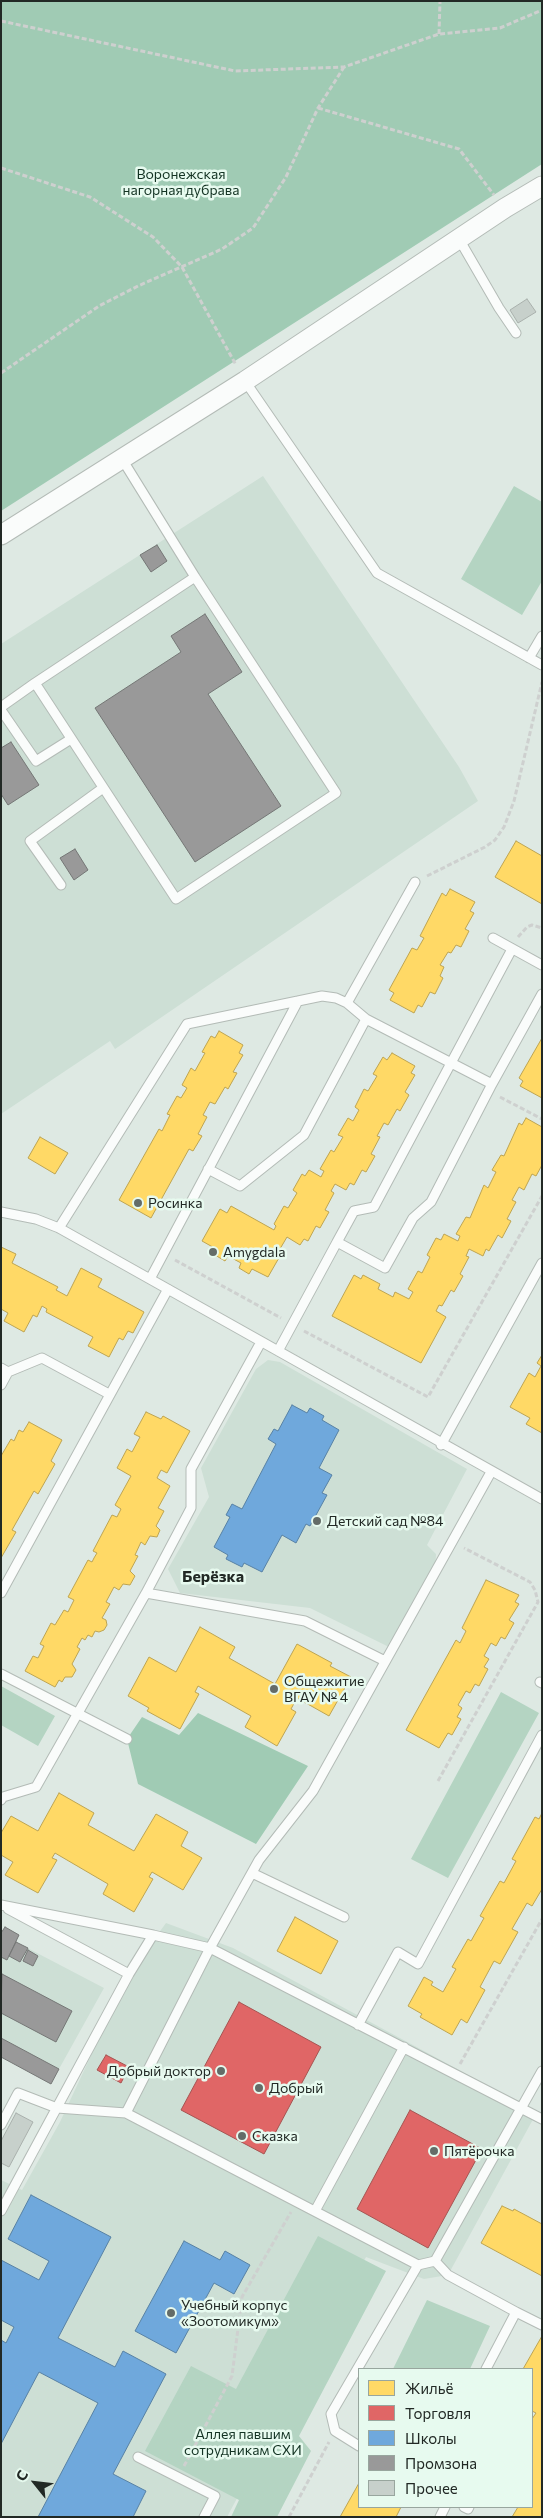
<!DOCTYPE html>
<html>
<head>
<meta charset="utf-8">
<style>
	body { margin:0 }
	#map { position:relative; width:543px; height:2518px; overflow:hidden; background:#dee9e3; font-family:Commissioner,sans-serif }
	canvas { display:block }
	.frame { position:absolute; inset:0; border:2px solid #222925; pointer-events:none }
	.legend { position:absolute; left:358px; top:2368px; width:175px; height:140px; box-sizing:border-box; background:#e7faef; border:1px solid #98a69e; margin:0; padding:6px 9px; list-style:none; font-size:15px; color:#222925 }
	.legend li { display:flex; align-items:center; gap:10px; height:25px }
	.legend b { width:25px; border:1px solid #98a69e }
	.north { position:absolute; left:10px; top:2458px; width:50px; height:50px; -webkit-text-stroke:4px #e7faef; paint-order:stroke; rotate:299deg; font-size:14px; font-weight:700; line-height:20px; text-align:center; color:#222925 }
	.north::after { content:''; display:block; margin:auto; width:18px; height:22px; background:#222925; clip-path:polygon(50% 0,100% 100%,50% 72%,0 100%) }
</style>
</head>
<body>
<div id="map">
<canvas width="543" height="2518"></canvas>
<div class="frame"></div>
<ul class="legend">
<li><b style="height:14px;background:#ffd966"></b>Жильё</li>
<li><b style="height:14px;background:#e06666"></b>Торговля</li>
<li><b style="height:14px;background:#6fa8dc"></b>Школы</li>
<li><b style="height:14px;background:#999"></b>Промзона</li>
<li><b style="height:14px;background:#c7d0cb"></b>Прочее</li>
</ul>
<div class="north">С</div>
</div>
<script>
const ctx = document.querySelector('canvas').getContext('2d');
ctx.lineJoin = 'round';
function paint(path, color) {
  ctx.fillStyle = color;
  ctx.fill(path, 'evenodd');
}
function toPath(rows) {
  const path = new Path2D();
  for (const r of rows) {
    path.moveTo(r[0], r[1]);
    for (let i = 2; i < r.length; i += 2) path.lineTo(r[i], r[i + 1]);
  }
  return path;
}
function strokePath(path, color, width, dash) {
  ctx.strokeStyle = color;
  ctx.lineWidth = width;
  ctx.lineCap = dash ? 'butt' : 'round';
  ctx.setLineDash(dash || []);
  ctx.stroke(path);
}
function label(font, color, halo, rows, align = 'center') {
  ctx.font = font + ' Commissioner,sans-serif';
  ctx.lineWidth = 5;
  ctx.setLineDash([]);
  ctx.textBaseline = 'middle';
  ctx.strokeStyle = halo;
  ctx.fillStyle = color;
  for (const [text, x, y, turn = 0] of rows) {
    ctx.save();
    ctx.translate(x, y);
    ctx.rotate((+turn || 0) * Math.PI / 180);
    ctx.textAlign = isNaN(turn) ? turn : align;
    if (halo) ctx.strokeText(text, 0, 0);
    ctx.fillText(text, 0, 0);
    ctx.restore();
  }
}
const built = toPath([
	[263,476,459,767,478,801,115,1049,110,1041,1,1114,1,644],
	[268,1360,280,1362,467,1469,427,1545,436,1554,435,1574,393,1649,310,1608,180,1593,168,1569,209,1497,201,1468,256,1369],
	[166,1923,233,1948,537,2112,448,2275,424,2279,366,2257,227,2517,1,2517,1,2180,22,2190,60,2122,129,1974],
	[5,1927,19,1935,16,1942,104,1988,59,2069,1,2038,1,1933]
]);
const green = toPath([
	[514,486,542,502,542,581,522,615,461,579],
	[1,1686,55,1716,38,1746,1,1725],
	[501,1692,539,1713,448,1878,411,1859],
	[318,2236,386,2271,299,2436,311,2451,277,2517,231,2517,239,2500,145,2451,191,2366,236,2389],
	[427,2300,490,2326,470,2369,393,2369]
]);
const forest = toPath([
	[1,1,542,1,542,164,1,511],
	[198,1713,308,1766,256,1844,138,1784,127,1739,142,1717,179,1735]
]);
const homes = toPath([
	[516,841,542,856,542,904,495,877,516,841],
	[450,889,475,902,470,911,474,913,465,929,469,931,461,947,456,945,451,953,448,952,440,965,444,967,440,976,443,978,435,994,430,992,422,1007,418,1005,414,1013,390,1000,394,993,389,990,412,948,417,950,424,938,420,936,442,893,446,896,450,889],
	[219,1031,243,1045,239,1053,243,1055,233,1072,237,1073,228,1089,225,1087,215,1104,210,1102,203,1115,207,1117,198,1134,202,1136,193,1151,189,1149,151,1218,119,1200,159,1129,162,1131,170,1115,167,1114,177,1096,181,1098,187,1088,182,1085,191,1068,195,1071,205,1053,202,1052,211,1036,215,1038,219,1031],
	[542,1038,542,1098,520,1086,523,1081,519,1078,542,1038],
	[392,1053,415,1066,411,1073,415,1075,405,1092,409,1095,400,1111,397,1109,388,1125,384,1123,377,1136,380,1137,371,1154,375,1156,366,1172,362,1170,354,1185,350,1183,346,1190,335,1184,331,1191,334,1193,325,1210,329,1212,320,1228,316,1226,308,1241,304,1239,300,1245,287,1237,277,1254,280,1256,268,1277,252,1269,249,1274,239,1268,241,1263,228,1256,225,1261,215,1255,218,1250,202,1241,220,1209,227,1213,231,1206,274,1230,276,1226,274,1224,284,1206,288,1208,297,1193,293,1190,302,1174,305,1176,309,1170,321,1177,324,1171,320,1169,331,1150,334,1152,343,1137,338,1135,348,1118,353,1121,359,1110,355,1107,364,1089,368,1091,377,1076,373,1074,383,1057,387,1060,392,1053],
	[526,1118,542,1127,542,1165,536,1176,532,1174,524,1190,519,1187,512,1200,516,1202,507,1219,511,1221,502,1238,498,1235,489,1251,486,1249,483,1256,469,1249,466,1256,469,1257,460,1274,463,1276,454,1292,451,1290,442,1306,439,1305,436,1311,446,1317,421,1363,332,1316,354,1275,361,1279,363,1275,380,1284,378,1289,393,1297,395,1292,409,1299,413,1292,408,1289,418,1271,422,1273,430,1257,427,1255,436,1238,441,1240,444,1234,458,1241,460,1236,456,1234,466,1217,470,1218,484,1185,488,1188,496,1172,492,1170,501,1155,504,1156,519,1123,522,1125,526,1118],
	[40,1137,68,1153,55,1174,28,1158,40,1137],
	[1,1247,16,1254,12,1263,58,1287,56,1290,67,1296,81,1268,102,1279,98,1287,144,1312,133,1333,128,1331,123,1340,119,1338,109,1357,88,1346,93,1337,46,1312,47,1309,42,1306,37,1317,33,1315,24,1332,4,1321,8,1313,1,1309,1,1247],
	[542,1355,542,1433,526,1424,530,1418,510,1407,529,1373,535,1377,541,1366,537,1363,542,1355],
	[146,1412,161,1419,163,1416,190,1431,167,1473,161,1470,157,1478,170,1486,158,1508,164,1511,156,1526,160,1530,157,1537,150,1536,145,1545,141,1542,135,1555,138,1556,130,1571,135,1576,130,1585,123,1584,119,1590,114,1587,106,1602,110,1604,102,1618,106,1620,107,1625,104,1630,99,1632,95,1631,92,1637,88,1635,85,1640,82,1638,77,1647,80,1649,72,1664,76,1670,72,1677,65,1677,62,1682,59,1680,55,1687,25,1671,33,1656,38,1658,44,1646,40,1644,51,1623,55,1625,64,1610,68,1612,74,1600,68,1597,88,1560,92,1562,94,1558,97,1553,93,1551,112,1515,117,1517,121,1509,115,1505,131,1476,117,1468,127,1449,132,1452,140,1437,134,1434,146,1412],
	[29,1422,62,1440,51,1461,55,1464,38,1494,34,1491,12,1530,16,1532,1,1558,1,1456,11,1439,14,1441,19,1430,23,1432,29,1422],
	[486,1580,519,1595,515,1602,519,1604,509,1620,514,1623,505,1639,501,1637,496,1646,491,1643,484,1656,489,1659,484,1667,488,1669,479,1686,475,1684,470,1693,466,1691,458,1705,462,1708,457,1717,461,1719,452,1735,448,1733,439,1748,406,1730,456,1640,460,1643,466,1631,462,1628,486,1580],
	[200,1627,235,1647,229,1658,275,1684,297,1644,332,1663,330,1666,351,1677,329,1716,297,1698,291,1709,296,1712,277,1746,245,1727,251,1716,198,1686,195,1692,199,1694,180,1729,147,1711,149,1708,128,1696,149,1657,176,1672,200,1627],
	[59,1793,94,1813,88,1825,134,1851,156,1814,188,1832,181,1846,202,1858,183,1890,152,1872,149,1877,153,1879,134,1912,103,1894,108,1884,55,1853,52,1858,57,1860,38,1893,5,1875,13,1862,1,1855,1,1833,11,1816,38,1831,59,1793],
	[542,1813,542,1889,532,1906,527,1903,512,1929,518,1932,500,1964,494,1961,480,1987,485,1990,467,2023,461,2019,452,2035,420,2017,422,2014,408,2006,424,1977,433,1982,431,1985,443,1992,456,1969,452,1967,468,1939,471,1941,484,1918,480,1916,500,1881,504,1883,516,1861,512,1859,535,1817,539,1819,542,1813],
	[295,1917,338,1941,321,1974,277,1951,295,1917],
	[502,2206,513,2211,514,2209,542,2224,542,2276,481,2243,502,2206],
	[542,2336,542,2517,512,2517,518,2507,532,2507,532,2419,536,2413,532,2411,532,2369,523,2369,542,2336],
	[359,2483,359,2507,401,2507,396,2517,340,2517,359,2483]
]);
const shops = toPath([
	[239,2002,321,2047,264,2154,181,2110,239,2002],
	[106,2055,129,2067,121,2083,97,2070,106,2055],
	[410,2110,482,2149,428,2248,357,2209,410,2110]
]);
const schools = toPath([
	[292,1405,307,1413,310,1408,324,1416,322,1420,339,1430,319,1468,332,1475,322,1493,327,1495,310,1526,306,1524,296,1543,282,1535,262,1572,244,1563,242,1567,226,1559,228,1555,214,1547,230,1517,226,1515,232,1504,242,1509,276,1444,268,1439,274,1429,278,1431,292,1405],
	[31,2195,111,2237,58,2338,115,2367,123,2351,166,2374,113,2474,146,2491,133,2517,38,2517,98,2403,39,2372,1,2444,1,2340,6,2343,14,2327,1,2320,1,2260,39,2280,49,2261,8,2239,31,2195],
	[184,2241,220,2260,225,2251,250,2265,234,2294,214,2283,176,2353,135,2331,184,2241]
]);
const industry = toPath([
	[157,545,167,561,151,572,140,555,157,545],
	[205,614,242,672,208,694,281,806,195,862,95,708,181,652,171,636,205,614],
	[11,742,39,785,8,805,1,794,1,748,11,742],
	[75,849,88,870,74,880,60,858,75,849],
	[5,1927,19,1935,7,1960,1,1957,1,1933,5,1927],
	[16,1942,28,1948,20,1962,9,1956,16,1942],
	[28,1950,38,1956,33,1966,23,1961,28,1950],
	[2,1974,72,2011,56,2042,1,2013,2,1974],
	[1,2038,59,2069,51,2084,1,2057,1,2038]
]);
const building = toPath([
	[527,299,536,312,518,323,510,310,527,299],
	[16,2113,33,2122,9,2167,1,2163,1,2141,16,2113]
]);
const path = toPath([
	[1,21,235,71,344,67,439,34,500,28,542,10],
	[439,34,440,1],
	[318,108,459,149,494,195],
	[1,168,90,197,153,237,182,267,236,365],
	[1,373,99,306,138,286,222,249,253,228,286,177,318,108,344,67],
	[427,876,485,847,495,840,504,827,514,801,542,682],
	[518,937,527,927,532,925,542,928],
	[500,1097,542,1119],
	[175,1260,281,1318],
	[304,1331,428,1397,542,1196],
	[438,1781,538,1602,535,1590,530,1582,464,1548],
	[460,2064,542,1919],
	[184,2466,232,2376,242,2297,291,2212],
	[289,2517,329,2442]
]);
const service = toPath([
	[459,239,499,308,516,333],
	[245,381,377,573,542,665],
	[122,459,195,577,336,793,176,899,35,683,195,577],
	[529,658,542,636],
	[1,707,35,683],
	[1,710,36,761,71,739],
	[61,885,30,841,103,788],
	[493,938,542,965],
	[347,1003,415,882],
	[208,1169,240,1186,304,1135,366,1019],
	[1,1212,36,1219,59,1228,542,1499],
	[59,1228,187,1024,298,1001],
	[337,1242,354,1211,374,1207,512,949],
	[150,1279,298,1001,322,996,336,998,347,1003,366,1019,492,1084,542,994],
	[278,1351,337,1242,385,1268,413,1218,431,1202,492,1084],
	[1,1368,8,1372,42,1358,109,1394],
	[1,1385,8,1372],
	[441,1445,542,1263],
	[1,1593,168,1289],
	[146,1593,191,1508,191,1469,261,1342],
	[1,1674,127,1739],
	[540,1682,542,1683],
	[1,1800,3,1797,36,1787,146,1593,305,1621,385,1661],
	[252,1873,344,1917],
	[1,1905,153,1935],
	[8,1909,129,1974],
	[358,2025,398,1952,418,1964,542,1735],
	[126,2113,210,1948,259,1860,313,1791,491,1472],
	[1,2125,18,2093,57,2108,126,2113,418,2265,435,2261,542,2071],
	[1,2211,129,1974,153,1935,210,1948,542,2119],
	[315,2211,404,2047],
	[435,2261,448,2275,516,2312,486,2369],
	[516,2312,542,2325],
	[359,2446,335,2431,331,2414,418,2265],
	[138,2457,215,2496,204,2517],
	[464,2507,468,2509,469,2507],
	[440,2517,445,2507]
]);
const minor = toPath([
	[1,535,245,381,505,208,542,186]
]);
const markers = [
	[138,1203,5,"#646c68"],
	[213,1252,5,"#646c68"],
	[317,1521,5,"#646c68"],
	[274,1689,5,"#646c68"],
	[221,2071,5,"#646c68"],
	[259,2088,5,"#646c68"],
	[242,2136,5,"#646c68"],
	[434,2151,5,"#646c68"],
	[171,2313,5,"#646c68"]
];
const parkNames = [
	["Воронежская",181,174],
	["нагорная дубрава",181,190],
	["Аллея павшим",243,2434],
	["сотрудникам СХИ",243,2450]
];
const poiNames = [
	["Росинка",148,1203],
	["Amygdala",223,1252],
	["Детский сад №84",327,1521],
	["Общежитие",284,1681],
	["ВГАУ № 4",284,1697],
	["Добрый доктор",211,2071,"right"],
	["Добрый",269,2088],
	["Сказка",252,2136],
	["Пятёрочка",444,2151],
	["Учебный корпус",181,2305],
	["«Зоотомикум»",181,2321]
];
const quarterNames = [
	["Берёзка",213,1577]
];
paint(built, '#cddfd5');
paint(green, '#b4d4c2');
paint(forest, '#a0cbb4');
paint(homes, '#ffd966');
strokePath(homes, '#bda452', 1);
paint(shops, '#e06666');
strokePath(shops, '#a75452', 1);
paint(schools, '#6fa8dc');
strokePath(schools, '#5882a5', 1);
paint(industry, '#999');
strokePath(industry, '#757776', 1);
paint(building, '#c7d0cb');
strokePath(building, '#a9b0ac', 1);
strokePath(service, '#b3bbb6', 11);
strokePath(minor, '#b3bbb6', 21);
strokePath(path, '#ced0cf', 3, [5, 2.5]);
strokePath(service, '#fafcfb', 9);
strokePath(minor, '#fafcfb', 19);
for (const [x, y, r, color] of markers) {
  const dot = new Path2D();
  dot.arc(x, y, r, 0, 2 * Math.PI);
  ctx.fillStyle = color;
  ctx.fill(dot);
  strokePath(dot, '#e7faef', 2);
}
label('14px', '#133323', '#e7faef', parkNames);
label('14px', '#222925', '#e7faef', poiNames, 'left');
label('bold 16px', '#222925', '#e7faef', quarterNames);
</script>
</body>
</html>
